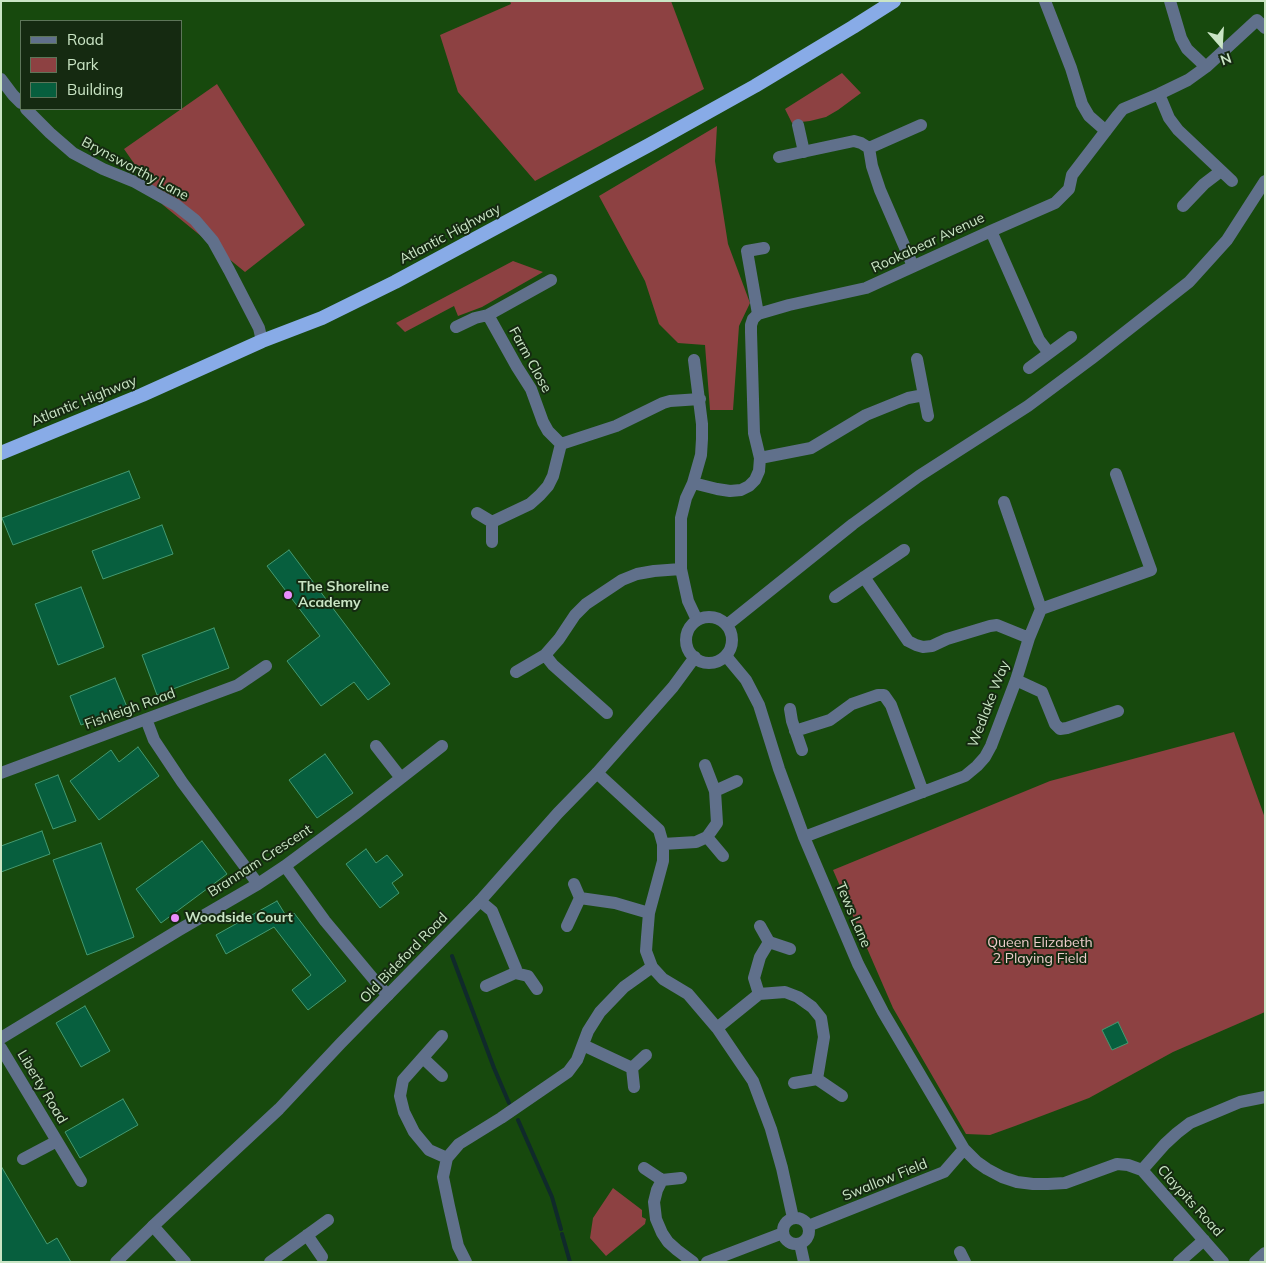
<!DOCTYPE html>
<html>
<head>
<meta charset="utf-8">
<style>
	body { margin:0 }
	#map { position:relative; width:1266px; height:1263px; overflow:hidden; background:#17490d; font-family:Mulish,sans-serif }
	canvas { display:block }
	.frame { position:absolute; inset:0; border:2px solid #cae5c5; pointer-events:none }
	.legend { position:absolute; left:20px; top:20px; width:162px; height:90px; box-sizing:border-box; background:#152a11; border:1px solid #5d7559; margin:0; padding:6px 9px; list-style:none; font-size:15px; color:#cae5c5 }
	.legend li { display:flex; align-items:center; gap:10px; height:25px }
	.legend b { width:25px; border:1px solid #5d7559 }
	.north { position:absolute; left:1196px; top:20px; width:50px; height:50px; -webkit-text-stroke:4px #152a11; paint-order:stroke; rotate:161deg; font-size:14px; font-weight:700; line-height:20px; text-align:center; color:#cae5c5 }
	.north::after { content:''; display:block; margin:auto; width:18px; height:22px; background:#cae5c5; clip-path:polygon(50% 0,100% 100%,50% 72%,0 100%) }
</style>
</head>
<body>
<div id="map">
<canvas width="1266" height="1263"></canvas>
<div class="frame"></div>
<ul class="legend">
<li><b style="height:6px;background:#60708b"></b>Road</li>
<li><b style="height:14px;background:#8d4142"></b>Park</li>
<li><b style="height:14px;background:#075f3e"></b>Building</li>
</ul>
<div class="north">N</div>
</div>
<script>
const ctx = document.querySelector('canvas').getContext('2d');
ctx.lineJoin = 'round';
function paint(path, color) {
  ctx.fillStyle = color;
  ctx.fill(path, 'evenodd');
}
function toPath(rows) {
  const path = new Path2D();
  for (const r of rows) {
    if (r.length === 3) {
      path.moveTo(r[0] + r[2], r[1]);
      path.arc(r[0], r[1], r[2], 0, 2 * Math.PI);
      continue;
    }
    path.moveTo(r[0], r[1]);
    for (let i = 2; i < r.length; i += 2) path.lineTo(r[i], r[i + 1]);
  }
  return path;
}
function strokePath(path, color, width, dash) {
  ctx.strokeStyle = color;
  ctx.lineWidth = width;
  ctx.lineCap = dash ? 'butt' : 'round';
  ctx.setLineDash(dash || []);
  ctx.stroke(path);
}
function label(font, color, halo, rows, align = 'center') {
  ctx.font = font + ' Mulish,sans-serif';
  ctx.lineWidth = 4;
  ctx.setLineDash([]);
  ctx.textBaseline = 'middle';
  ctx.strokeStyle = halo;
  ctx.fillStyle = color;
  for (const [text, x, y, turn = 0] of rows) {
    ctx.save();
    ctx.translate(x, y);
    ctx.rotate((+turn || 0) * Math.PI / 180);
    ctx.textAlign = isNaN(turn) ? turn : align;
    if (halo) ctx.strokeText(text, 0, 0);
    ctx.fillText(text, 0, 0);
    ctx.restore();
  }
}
const green = toPath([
	[510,1,671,1,704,89,535,181,458,92,440,35,511,4],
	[842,73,861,93,838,110,826,117,810,121,792,123,785,109],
	[217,84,305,225,245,272,163,205,124,149],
	[717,126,715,161,728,244,750,303,739,326,733,410,710,410,705,345,678,343,659,324,645,281,599,196],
	[513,261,543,272,482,307,458,316,454,306,405,332,396,323],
	[1234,732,1265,818,1265,1012,1173,1052,1089,1098,1015,1126,990,1135,966,1134,893,1008,833,870,1050,781],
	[613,1188,642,1210,642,1217,646,1219,645,1224,606,1256,590,1238,593,1218]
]);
const stream = toPath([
	[452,956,494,1068,509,1103],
	[518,1120,552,1197,561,1229],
	[562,1234,570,1262]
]);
const building = toPath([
	[129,471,140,498,13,545,2,518,129,471],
	[162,525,173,554,103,579,92,551,162,525],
	[289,550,390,684,368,700,354,682,321,706,287,661,320,636,267,566,289,550],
	[81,587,104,647,58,665,35,604,81,587],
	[214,628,229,668,157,695,142,655,214,628],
	[115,678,127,707,81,725,70,696,115,678],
	[138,747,159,776,99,820,70,781,111,750,119,762,138,747],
	[325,754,353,793,317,818,289,780,325,754],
	[58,775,76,821,53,829,35,784,58,775],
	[42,831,50,854,1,872,1,846,42,831],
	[202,841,227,874,161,923,136,889,202,841],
	[101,843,134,937,87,955,53,860,101,843],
	[366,849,376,863,387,855,403,875,392,883,399,893,380,908,346,864,366,849],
	[277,901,288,919,294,913,346,981,308,1010,292,990,311,975,274,927,226,954,216,935,277,901],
	[85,1006,110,1051,81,1067,56,1023,85,1006],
	[1118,1022,1128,1043,1112,1050,1102,1030,1118,1022],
	[123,1099,138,1125,80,1158,65,1132,123,1099],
	[1,1166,47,1244,57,1238,71,1262,1,1262,1,1166]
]);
const minor = toPath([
	[1045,1,1071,68,1082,104,1089,116,1106,131],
	[1170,1,1181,38,1187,49,1206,67],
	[1,79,13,95,21,103],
	[1159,94,1169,118,1178,130,1232,181],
	[26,109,50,133,73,153,103,169,135,182,176,205,195,220,213,241,229,270,259,328,262,341],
	[798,125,804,152],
	[869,148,872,166,880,190,913,266],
	[779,157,854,141,861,143,869,148,921,125],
	[1183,206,1204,184,1221,171],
	[991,231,1039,340,1049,353],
	[758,314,747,251,764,248],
	[488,315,517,367,531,389,543,422,548,431,561,444],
	[456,327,475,318,488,315,551,280],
	[917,359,928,416],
	[694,360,702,424,702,439,701,455,693,483,686,498,681,518,681,569,688,601,697,620],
	[1029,368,1071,337],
	[760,458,811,448,866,415,908,398,924,395],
	[693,483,717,489,730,491,741,490,749,486,755,480,759,471,760,458,754,433,751,332,751,325,753,319,758,314,789,305,866,288,991,231,1055,203,1069,189,1072,175,1118,115,1123,109,1159,94,1188,80,1206,67,1257,20,1265,28],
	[477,513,492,522,492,542],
	[492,522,530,504,540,495,548,486,553,476,561,444,616,426,663,403,670,401,700,399],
	[864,577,908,641,916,645,923,647,932,646,947,639,990,626,997,625,1029,638],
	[835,597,904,550],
	[1041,609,1151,570,1116,474],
	[545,655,553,665,607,713],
	[726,656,746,680,759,705,779,769,804,837,858,964,883,1012,964,1149,977,1162,987,1169,1002,1177,1017,1182,1033,1184,1048,1184,1065,1183,1117,1164,1128,1165,1142,1170,1223,1262],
	[516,672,545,655,559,639,575,615,586,604,622,580,637,574,654,571,681,569],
	[1016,680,1042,692,1055,724,1060,729,1067,728,1118,711],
	[790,709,792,721,802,750],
	[146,719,154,740,182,782,258,884],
	[795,731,830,720,852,704,878,695,884,695,891,705,923,792],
	[376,746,401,778],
	[1,773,238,685,266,666],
	[597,773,659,830,663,844,663,861,649,913,647,937,646,951,652,967,663,979,688,994,717,1028,753,1081,771,1129,782,1168,793,1218],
	[715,791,737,781],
	[707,837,723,856],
	[804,837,965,776,977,766,985,757,991,746,1016,680,1029,638,1041,609,1004,502],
	[663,844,696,842,707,837,717,823,715,791,705,765],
	[285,866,325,921,381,988,388,995],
	[574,884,580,898],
	[480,901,492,911,516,969,515,973,486,986],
	[567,926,580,898,615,903,649,913],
	[760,926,769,942],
	[515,973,528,976,537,989],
	[759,994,754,978,760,957,769,942,790,949],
	[717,1028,759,994,785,992,798,997,812,1007,821,1018,824,1037,817,1079,794,1083],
	[442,1036,403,1080,400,1096,404,1112,414,1132,429,1150,447,1158],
	[1,1038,179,930,258,884,285,866,355,814,442,746],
	[583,1045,632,1068,634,1087],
	[1,1048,81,1181],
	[423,1058,442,1076],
	[632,1068,646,1055],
	[817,1079,842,1096],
	[23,1159,57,1141],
	[644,1168,662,1180,657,1190,654,1202,656,1219,662,1233,668,1242,677,1250,693,1262],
	[1142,1170,1165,1144,1177,1133,1190,1123,1240,1102,1265,1097],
	[662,1180,681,1178],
	[796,1231,13],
	[153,1226,185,1262],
	[808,1226,944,1172,964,1149],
	[307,1235,322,1257],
	[800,1244,804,1262],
	[960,1252,965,1262],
	[270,1262,328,1220],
	[466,1262,458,1246,449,1206,443,1177,447,1158,459,1144,501,1118,568,1072,577,1060,588,1031,600,1012,624,987,652,967],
	[707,1262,783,1233],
	[1179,1262,1204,1240],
	[1255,1262,1265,1253]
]);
const tertiary = toPath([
	[709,640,23],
	[727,625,853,524,919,476,1028,406,1091,359,1189,282,1227,240,1265,181],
	[116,1262,153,1226,279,1109,341,1043,480,901,558,813,597,773,673,687,695,657]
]);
const trunk = toPath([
	[1,453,142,395,262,341,322,318,395,282,649,145,755,86,853,27,894,1]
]);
const markers = [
	[288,595,5,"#ea8dfd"],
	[175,918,5,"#ea8dfd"]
];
const streetNames = [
	["Brynsworthy Lane",135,169,28],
	["Atlantic Highway",450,234,-28],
	["Rookabear Avenue",928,243,-25],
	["Farm Close",530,360,61],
	["Atlantic Highway",84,401,-22],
	["Wedlake Way",989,704,-69],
	["Fishleigh Road",130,709,-20],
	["Brannam Crescent",260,861,-33],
	["Tews Lane",853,915,67],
	["Old Bideford Road",404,958,-46],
	["Liberty Road",42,1087,59],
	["Swallow Field",885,1180,-22],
	["Claypits Road",1190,1201,48]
];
const poiNames = [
	["The Shoreline",298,587],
	["Academy",298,603],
	["Woodside Court",185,918]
];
const parkNames = [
	["Queen Elizabeth",1040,943],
	["2 Playing Field",1040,959]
];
paint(green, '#8d4142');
strokePath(stream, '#102a2b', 4);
paint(building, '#075f3e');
strokePath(building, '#449a71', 1);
strokePath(minor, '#60708b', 12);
strokePath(tertiary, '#60708b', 12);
strokePath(trunk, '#88abe7', 14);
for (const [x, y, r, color] of markers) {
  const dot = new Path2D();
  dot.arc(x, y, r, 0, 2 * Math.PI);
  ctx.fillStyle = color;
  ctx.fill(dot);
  strokePath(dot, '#152a11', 2);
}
label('14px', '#cae5c5', '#152a11', streetNames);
label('bold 14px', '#cae5c5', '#152a11', poiNames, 'left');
label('14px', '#eecdcb', '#152a11', parkNames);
</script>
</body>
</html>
